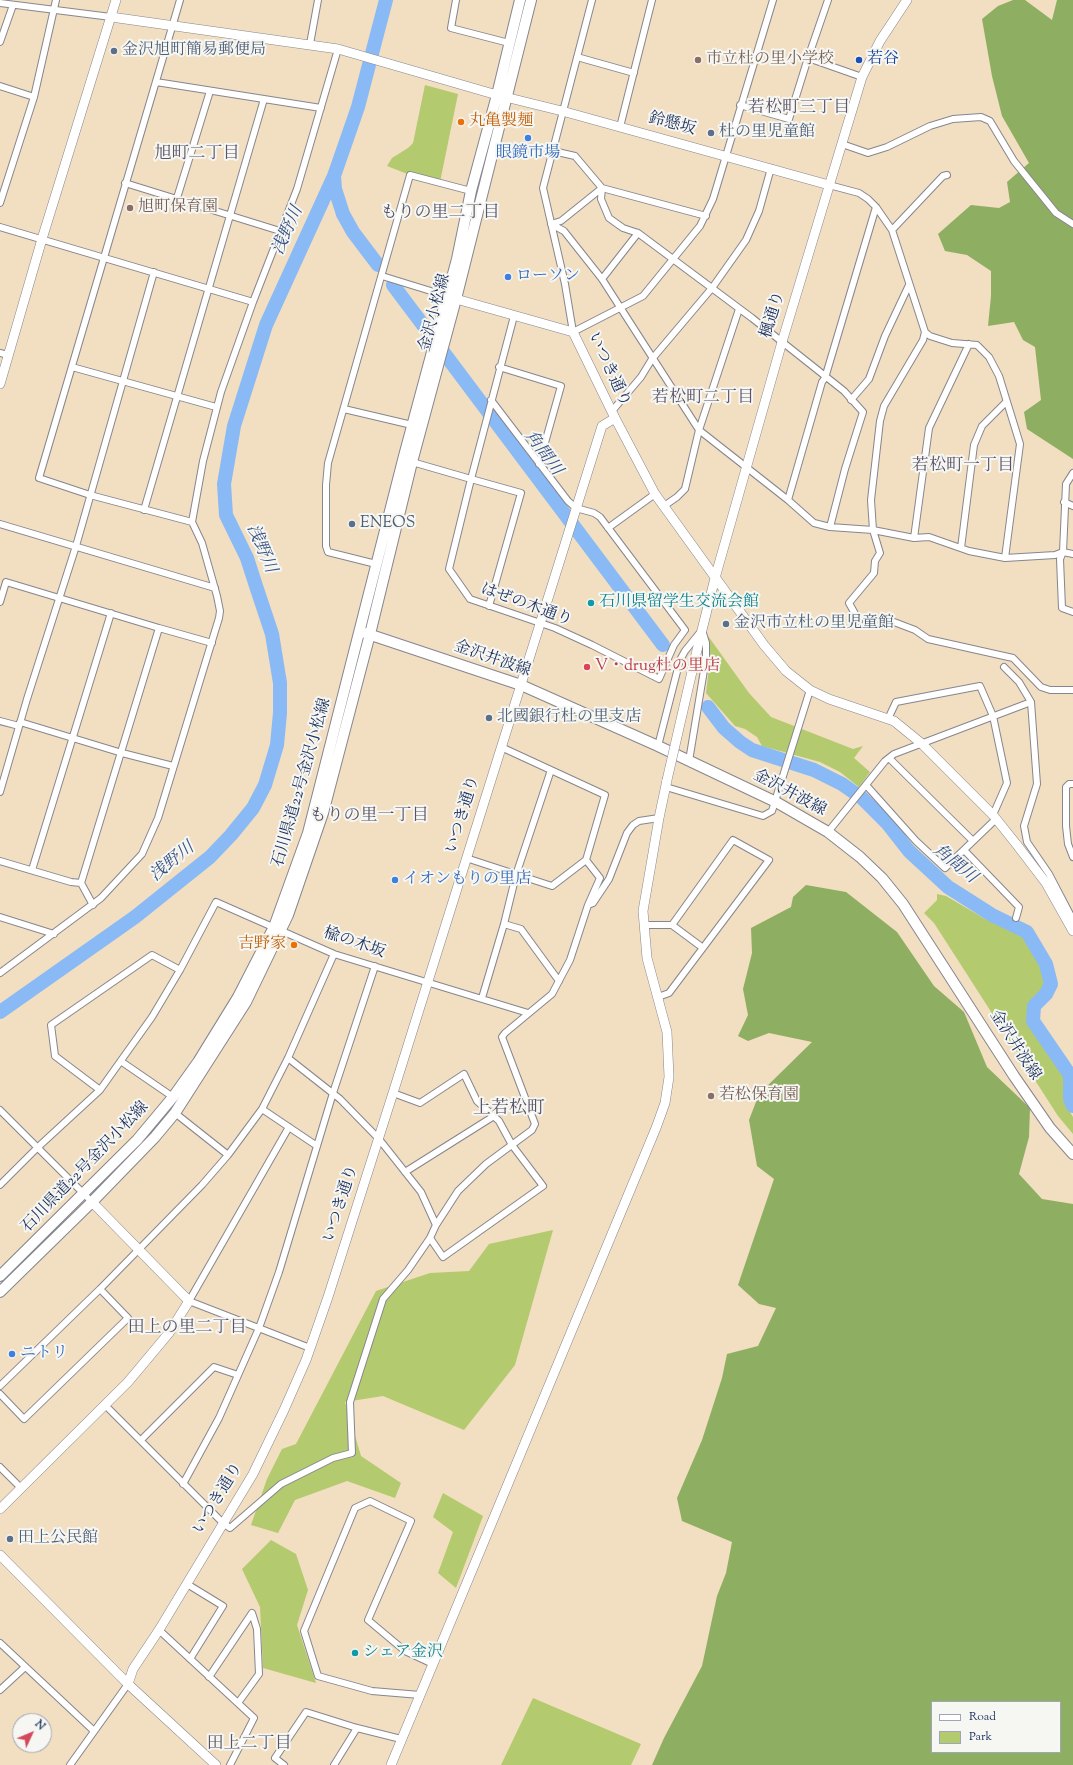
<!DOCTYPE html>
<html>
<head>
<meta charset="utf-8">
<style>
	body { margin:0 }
	#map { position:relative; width:1073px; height:1765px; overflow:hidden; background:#f2dec0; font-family:"Sorts Mill Goudy",serif }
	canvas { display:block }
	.legend { position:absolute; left:931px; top:1701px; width:130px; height:52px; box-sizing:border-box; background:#f6f6f2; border:1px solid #9ea6b7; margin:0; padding:5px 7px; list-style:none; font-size:12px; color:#1b2f5e }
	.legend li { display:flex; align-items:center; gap:8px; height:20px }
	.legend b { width:20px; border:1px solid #9ea6b7 }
	.north { position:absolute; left:12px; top:1713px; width:40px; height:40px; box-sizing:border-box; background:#f6f6f2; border:1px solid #9ea6b7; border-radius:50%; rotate:46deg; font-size:11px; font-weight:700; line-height:16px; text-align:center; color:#1b2f5e }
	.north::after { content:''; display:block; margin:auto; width:14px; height:18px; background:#d1495b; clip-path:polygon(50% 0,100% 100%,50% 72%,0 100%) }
</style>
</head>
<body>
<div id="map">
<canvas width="1073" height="1765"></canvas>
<ul class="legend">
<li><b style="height:5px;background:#fff"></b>Road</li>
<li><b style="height:11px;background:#b3ca6e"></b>Park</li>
</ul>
<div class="north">N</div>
</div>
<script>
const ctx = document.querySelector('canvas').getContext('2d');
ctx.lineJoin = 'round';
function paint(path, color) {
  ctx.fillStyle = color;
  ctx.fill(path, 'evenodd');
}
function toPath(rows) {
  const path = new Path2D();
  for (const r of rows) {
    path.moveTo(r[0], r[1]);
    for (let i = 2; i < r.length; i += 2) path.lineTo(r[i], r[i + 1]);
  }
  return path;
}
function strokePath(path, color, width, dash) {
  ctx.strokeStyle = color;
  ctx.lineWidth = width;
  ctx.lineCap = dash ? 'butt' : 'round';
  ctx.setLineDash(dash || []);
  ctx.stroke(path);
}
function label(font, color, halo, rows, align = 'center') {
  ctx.font = font + ' "Sorts Mill Goudy","Noto Serif JP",serif';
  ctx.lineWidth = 4;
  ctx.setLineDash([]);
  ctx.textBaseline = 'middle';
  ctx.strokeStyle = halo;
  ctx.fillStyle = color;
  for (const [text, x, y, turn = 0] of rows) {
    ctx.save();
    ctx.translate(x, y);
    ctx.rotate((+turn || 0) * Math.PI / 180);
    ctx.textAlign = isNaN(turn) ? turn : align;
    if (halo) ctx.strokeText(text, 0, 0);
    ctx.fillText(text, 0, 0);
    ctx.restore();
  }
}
const green = toPath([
	[425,85,458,94,440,182,410,175,387,166,392,158,408,148,413,143],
	[708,636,749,693,771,717,853,749,863,746,854,758,870,772,859,787,840,772,820,762,762,746,757,737,745,729,735,726,706,693,710,659,709,645,706,643],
	[937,894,946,896,987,920,999,924,1016,926,1027,932,1046,964,1051,984,1046,994,1034,1006,1033,1021,1064,1075,1065,1104,1073,1117,1073,1134,1058,1116,934,923,924,913,937,900],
	[553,1230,515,1365,464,1430,383,1396,345,1402,361,1456,401,1483,395,1498,347,1481,295,1500,278,1533,251,1525,267,1479,282,1449,296,1444,376,1291,430,1273,469,1271,489,1244],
	[443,1493,483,1516,456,1588,438,1573,453,1532,433,1517],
	[271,1540,296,1554,308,1590,297,1625,316,1683,263,1668,260,1607,242,1569],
	[533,1698,641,1744,631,1765,501,1765]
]);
const forest = toPath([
	[1013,0,1025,0,1052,20,1057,0,1073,0,1073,459,1027,429,1024,412,1041,400,1035,347,1023,340,1014,322,988,326,991,296,991,271,967,255,945,251,938,234,971,205,999,208,1010,202,1007,182,1029,163,1002,116,992,76,982,19,998,6],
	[806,885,846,892,897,932,934,986,964,1012,987,1067,1030,1108,1029,1137,1019,1174,1042,1199,1073,1204,1073,1765,652,1765,664,1738,702,1666,717,1596,726,1573,732,1542,682,1521,677,1498,702,1440,722,1378,727,1354,758,1346,776,1308,759,1304,738,1285,774,1179,757,1166,749,1120,759,1094,812,1042,769,1033,748,1041,738,1036,748,1015,743,989,752,953,751,928,791,907,793,897],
	[932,1702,1060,1702,1060,1752,932,1752]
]);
const river = toPath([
	[334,176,335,189,343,214,353,232,378,265],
	[393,285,663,645],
	[708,707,724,728,740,742,752,750,814,770,842,784,862,798,887,823,909,851,948,887,992,915,1027,932,1046,964,1051,984,1046,994,1034,1006,1033,1021,1070,1075,1070,1099,1073,1106],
	[0,1012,135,917,210,857,231,835,253,808,265,785,277,745,280,713,280,683,272,634,256,586,247,558,226,515,224,484,234,426,266,325,334,176,358,107,386,0]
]);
const street = toPath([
	[180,0,39,478,90,495,192,522],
	[456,0,451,28,509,43],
	[592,0,543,188,565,284,573,332,643,296,700,226,713,199,773,0],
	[0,3,111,17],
	[0,42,13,5],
	[310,44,318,0],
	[577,57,634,73],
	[808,58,862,77],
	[156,82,321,108],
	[0,86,34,97],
	[740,105,789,119,808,58,828,0],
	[620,127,652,0],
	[842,144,868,153,887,147,930,126,953,119,981,117,990,121,1014,161,1056,213,1073,224],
	[553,151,575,156,602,188,706,216],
	[125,183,280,231],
	[829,185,859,193,868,199,876,207,892,230,925,332,930,336,952,343,977,345,989,357,999,376,1020,444,1005,558],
	[602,188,601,199,609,218,623,228,638,233,752,318,844,391,863,412,845,469,830,527],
	[177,198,210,91],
	[0,203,34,97,56,0],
	[551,224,564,231,602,279,699,430,788,500,814,523,830,527,873,530,914,538,929,537,969,551,1005,558,1055,555,1063,552,1073,554],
	[551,224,561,221,602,188],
	[0,227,253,302],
	[892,230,943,176,947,175],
	[382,276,447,296],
	[602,279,638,233],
	[0,353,8,355],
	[72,367,216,407],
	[499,367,561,386,539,464],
	[851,400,869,379,885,336,909,285],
	[344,409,412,425],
	[612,411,641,377,652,359,712,288,746,240,759,211,771,168],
	[412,462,471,479,449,569,470,599,555,628,592,645,659,679,674,645,685,630,600,517,594,513,576,508,568,501,491,400],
	[1073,473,1066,484,1063,552,1060,559,1062,608,1073,612],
	[788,500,822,382,825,378,876,207],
	[1064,502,1073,506],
	[664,506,677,497,685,489,699,430,739,309],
	[144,510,264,99],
	[0,524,215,588],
	[608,528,655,494],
	[914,538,929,428,969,344],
	[961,548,974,445,982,426,1006,402],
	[376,564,328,552,326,546,326,485,328,463,410,175,471,191],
	[0,602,6,582,159,628,81,883,93,905],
	[489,606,521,493,471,479,514,316],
	[859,621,849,603,874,573,875,561,880,553,873,530,871,500,880,421,884,406,923,340,925,332],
	[894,622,915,630,928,639,1013,658,1041,687,1050,690,1073,690],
	[159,628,212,643],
	[1004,667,1019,682,1031,702,1037,784,1024,826,1027,842,1049,874,1073,920],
	[888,719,896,702,980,686,993,716,1007,783,993,815],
	[0,721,19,726],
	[20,722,122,753,173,766],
	[658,746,680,660,685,651,702,630,706,643,706,658,689,761],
	[889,758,973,841],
	[1073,784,1069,784,1066,787,1066,826,1068,844,1073,857],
	[866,785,916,841,945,868,996,819],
	[666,787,763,816,772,811,810,690],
	[0,792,27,699,76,546,154,272],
	[828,832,885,761,894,754,1031,702],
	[964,850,1019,907,1016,918],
	[466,858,552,886,586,860,605,795,501,747],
	[586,860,600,878,588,905],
	[0,861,71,882,81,883],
	[32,870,111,613],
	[0,917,54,934],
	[504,924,521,929,559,981],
	[644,925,672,925,703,948],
	[0,973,101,898,142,854,158,818,219,618,220,611,217,596,202,543,192,522,203,461,221,392,253,302,297,189,338,49],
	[658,997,669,993,769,860,733,840,672,925],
	[482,998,504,924,516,875,551,770],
	[288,1058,340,1099,379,1139,421,1192,436,1225],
	[122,1062,173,1097],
	[100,1090,55,1056,51,1025,152,955,180,970],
	[393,1093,420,1103,464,1074,477,1101,499,1121,512,1145,543,1186,443,1257,430,1238],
	[262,1109,317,1146],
	[0,1110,92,1202],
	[175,1113,228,1155],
	[289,1127,189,1301,310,1348],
	[405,1172,494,1116],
	[0,1185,37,1148,100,1090,152,1017,180,970,216,902,334,954,528,1013],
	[0,1386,100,1289,202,1185,228,1155,262,1109,288,1058,334,954],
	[0,1394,24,1419,128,1318,100,1289],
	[105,1405,223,1523,230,1528,281,1484,333,1458,352,1453,350,1402,383,1299,408,1270,430,1238,436,1225,458,1191,486,1164,532,1130,535,1124,502,1037,505,1033,552,994,570,960,588,905,593,903,609,879,627,833,633,825,639,821,659,818],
	[141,1440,214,1367,238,1375],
	[0,1467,21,1488],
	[183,1484,219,1418,259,1328,279,1272,333,1093,375,966],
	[187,1584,223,1606,190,1659],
	[159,1630,254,1718,230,1765],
	[0,1643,94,1731],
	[209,1677,252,1613,257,1629,259,1674,238,1703],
	[0,1690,25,1667],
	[420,1695,372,1691,318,1676,304,1631,355,1508,370,1501,411,1521,368,1620,405,1651,433,1664],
	[70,1765,128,1684],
	[284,1765,275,1758,306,1712,357,1728,401,1739],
	[334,1765,357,1728]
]);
const secondary = toPath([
	[111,17,338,49,497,95,562,111,829,185],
	[0,384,42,239,116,0],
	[615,418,655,494,764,645,786,671,810,690,829,699,894,721,921,743,993,815,1017,845,1046,883,1073,931],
	[697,650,715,578,782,342,862,77,880,41,907,0],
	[0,1509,128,1382,169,1333,189,1301,92,1202],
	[0,1555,128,1684,216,1765],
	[128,1684,133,1669,159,1630,253,1474,284,1410,306,1360,328,1297,393,1093,602,426,615,418,573,332,449,297],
	[391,1765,656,1128,665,1103,669,1077,667,1032,647,958,643,911,659,818,667,780]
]);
const primary = toPath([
	[365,633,521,685,658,746,776,802,828,832,860,857,882,878,903,904,1014,1076,1050,1128,1073,1154],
	[0,1276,137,1140,173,1097,198,1062,238,997,274,927,308,833,404,456,457,259,471,191,497,95,520,0],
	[0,1292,92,1202,155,1137,175,1113,246,1002,288,915,323,813,370,634,412,462,456,299,531,0]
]);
const secondaryBridge = toPath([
	[667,780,697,650]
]);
const markers = [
	[114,51,4,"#5c6f8a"],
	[698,60,4,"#8d6e63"],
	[859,60,4,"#1a4fb4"],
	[461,122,4,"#e8710a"],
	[711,133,4,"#5c6f8a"],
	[528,138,4,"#3f7fe0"],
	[130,208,4,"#8d6e63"],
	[508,277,4,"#3f7fe0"],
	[352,524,4,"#5c6f8a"],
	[591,603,4,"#0f9aa8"],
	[726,624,4,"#5c6f8a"],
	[587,667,4,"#e0444e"],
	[489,718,4,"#5c6f8a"],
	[395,880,4,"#3f7fe0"],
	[294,945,4,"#e8710a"],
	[711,1096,4,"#8d6e63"],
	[12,1354,4,"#3f7fe0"],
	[10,1539,4,"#5c6f8a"],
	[355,1653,4,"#0f9aa8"]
];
const serviceNames = [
	["金沢旭町簡易郵便局",122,51],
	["杜の里児童館",719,133],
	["ENEOS",360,524],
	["金沢市立杜の里児童館",734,624],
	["北國銀行杜の里支店",497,718],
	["田上公民館",18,1539]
];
const educationNames = [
	["市立杜の里小学校",706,60],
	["旭町保育園",138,208],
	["若松保育園",719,1096]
];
const transitNames = [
	["若谷",867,60]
];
const foodNames = [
	["丸亀製麺",469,122],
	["吉野家",286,945,"right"]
];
const streetNames = [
	["鈴懸坂",672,125,15],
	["金沢小松線",436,313,-75],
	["楓通り",774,315,-73],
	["いつき通り",608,370,65],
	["はぜの木通り",526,606,20],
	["金沢井波線",492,660,19],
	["石川県道22号金沢小松線",303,783,-74],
	["金沢井波線",789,794,28],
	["いつき通り",464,815,-73],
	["楡の木坂",354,944,19],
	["金沢井波線",1014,1046,57],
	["石川県道22号金沢小松線",86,1168,-46],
	["いつき通り",342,1204,-72],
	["いつき通り",219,1499,-59]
];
const shopNames = [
	["眼鏡市場",528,154,"center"],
	["ローソン",516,277],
	["イオンもりの里店",403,880],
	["ニトリ",20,1354]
];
const cultureNames = [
	["石川県留学生交流会館",599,603],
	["シェア金沢",363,1653]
];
const healthNames = [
	["V・drug杜の里店",595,667]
];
const neighbourhoodNames = [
	["若松町三丁目",799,109],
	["旭町二丁目",197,155],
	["もりの里二丁目",440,214],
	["若松町二丁目",703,399],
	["若松町一丁目",963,467],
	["もりの里一丁目",369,817],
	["田上の里二丁目",187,1329],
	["田上二丁目",249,1745]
];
const waterNames = [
	["浅野川",289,231,-66],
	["角間川",542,454,53],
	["浅野川",260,549,67],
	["浅野川",173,863,-39],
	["角間川",954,865,39]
];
const quarterNames = [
	["上若松町",509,1110]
];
paint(green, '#b3ca6e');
paint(forest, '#8eae61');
strokePath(river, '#8abaf5', 14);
strokePath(street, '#86868f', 8);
strokePath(secondary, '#86868f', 10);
strokePath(primary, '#86868f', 12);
strokePath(street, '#fff', 6);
strokePath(secondary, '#fff', 9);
strokePath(primary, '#fff', 10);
strokePath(secondaryBridge, '#86868f', 10, []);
strokePath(secondaryBridge, '#fff', 9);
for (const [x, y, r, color] of markers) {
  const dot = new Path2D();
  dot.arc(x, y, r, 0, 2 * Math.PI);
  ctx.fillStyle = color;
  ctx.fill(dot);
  strokePath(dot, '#f6f6f2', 1.5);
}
label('16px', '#4e5e75', '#f6f6f2', serviceNames, 'left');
label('16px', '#785e54', '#f6f6f2', educationNames, 'left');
label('16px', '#164399', '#f6f6f2', transitNames, 'left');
label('16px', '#c56008', '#f6f6f2', foodNames, 'left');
label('16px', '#1b2f5e', '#f6f6f2', streetNames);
label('16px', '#366cbe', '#f6f6f2', shopNames, 'left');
label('16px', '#0d838f', '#f6f6f2', cultureNames, 'left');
label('16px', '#be3a42', '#f6f6f2', healthNames, 'left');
label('17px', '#5a5367', '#f6f6f2', neighbourhoodNames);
label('italic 17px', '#375284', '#f6f6f2', waterNames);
label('18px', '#5a5367', '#f6f6f2', quarterNames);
</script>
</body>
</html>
